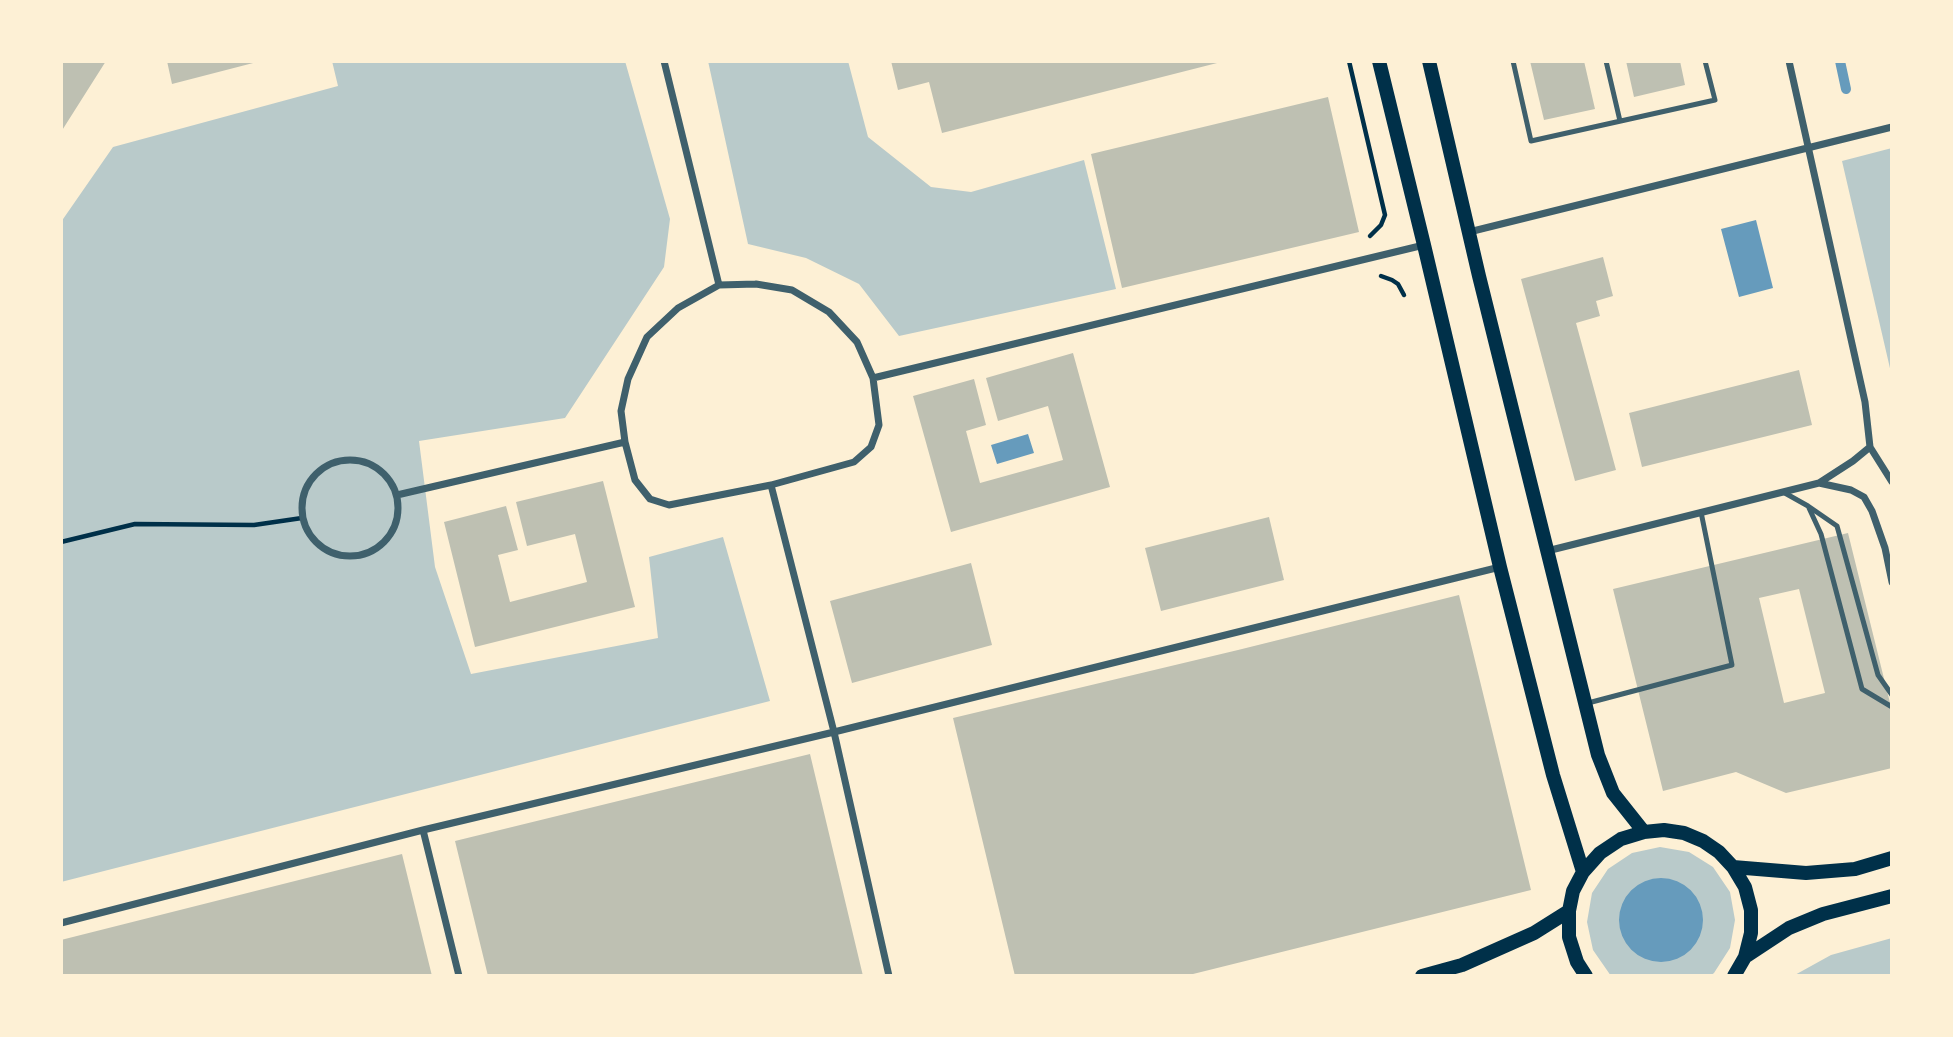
<!DOCTYPE html>
<html>
<head>
<meta charset="utf-8">
<style>
	body { margin:0 }
	#map { position:relative; width:1953px; height:1037px; overflow:hidden; background:#fdf0d5; font-family:"Nunito Sans",sans-serif }
	canvas { display:block }
	.frame { position:absolute; inset:0; border:63px solid #fdf0d5; pointer-events:none }
</style>
</head>
<body>
<div id="map">
<canvas width="1953" height="1037"></canvas>
<div class="frame"></div>
</div>
<script>
const ctx = document.querySelector('canvas').getContext('2d');
ctx.lineJoin = 'round';
function paint(path, color) {
  ctx.fillStyle = color;
  ctx.fill(path, 'evenodd');
}
function toPath(rows) {
  const path = new Path2D();
  for (const r of rows) {
    if (r.length === 3) {
      path.moveTo(r[0] + r[2], r[1]);
      path.arc(r[0], r[1], r[2], 0, 2 * Math.PI);
      continue;
    }
    path.moveTo(r[0], r[1]);
    for (let i = 2; i < r.length; i += 2) path.lineTo(r[i], r[i + 1]);
  }
  return path;
}
function strokePath(path, color, width, dash) {
  ctx.strokeStyle = color;
  ctx.lineWidth = width;
  ctx.lineCap = dash ? 'butt' : 'round';
  ctx.setLineDash(dash || []);
  ctx.stroke(path);
}
const green = toPath([
	[332,61,625,61,670,219,664,267,565,418,419,441,435,567,471,674,658,638,649,557,723,537,770,701,61,882,61,222,113,147,338,86],
	[708,61,848,61,868,137,931,187,971,192,1084,160,1116,289,899,336,859,284,806,258,748,244],
	[1892,148,1892,377,1842,161],
	[1660,847,1689,852,1713,867,1730,892,1735,920,1730,948,1714,973,1710,976,1611,976,1593,950,1587,922,1592,893,1608,869,1632,853],
	[1892,938,1892,976,1793,976,1831,955]
]);
const water = toPath([
	[1756,220,1773,288,1739,297,1721,229],
	[1028,434,1034,453,997,464,991,445],
	[1661,920,42]
]);
const stream = toPath([
	[1840,61,1846,89]
]);
const building = toPath([
	[61,61,106,61,61,132],
	[167,61,257,61,257,62,172,84],
	[891,61,1220,61,1221,62,942,133,929,82,898,90],
	[1530,61,1584,61,1595,109,1544,120],
	[1626,61,1680,61,1685,85,1634,97],
	[1328,97,1359,232,1122,288,1091,154],
	[1603,257,1613,296,1596,301,1600,316,1576,323,1616,470,1575,481,1521,279],
	[1073,353,1110,487,951,532,913,396,974,379,986,425,966,431,980,483,1063,460,1048,406,998,421,986,378],
	[1799,370,1812,425,1642,467,1629,413],
	[603,481,635,607,475,647,444,522,506,506,518,550,498,555,510,602,587,582,575,534,527,546,516,502],
	[1269,517,1284,580,1161,611,1145,548],
	[1848,533,1892,711,1892,768,1786,793,1736,772,1663,791,1613,589],
	[1799,589,1825,693,1784,703,1759,598],
	[971,563,992,645,852,683,830,601],
	[1459,595,1531,890,1185,976,1015,976,953,718,1238,650],
	[810,754,863,976,488,976,455,841],
	[402,854,432,976,61,976,61,940]
]);
const path = toPath([
	[1349,61,1385,215,1381,225,1370,236],
	[1381,276,1392,280,1398,284,1404,295],
	[61,542,135,524,254,525,302,518]
]);
const service = toPath([
	[1513,61,1531,141,1715,100,1705,61],
	[1606,61,1620,121],
	[1783,492,1808,506,1837,526,1878,675,1892,695],
	[1809,508,1821,534,1862,689,1892,707],
	[1588,703,1732,665,1701,512]
]);
const minor = toPath([
	[664,61,719,285],
	[1789,61,1865,402,1870,447,1892,482],
	[1469,232,1892,127],
	[756,284,792,290,829,312,857,342,873,378,879,425,871,447,854,462,771,485,669,505,650,499,635,480,625,442,621,411,628,379,647,337,678,308,719,285,756,284],
	[873,378,1424,245],
	[350,508,48],
	[1819,483,1851,490,1864,497,1872,511,1885,548,1892,582],
	[771,485,834,732,889,976],
	[397,495,625,442],
	[1547,551,1819,483,1853,461,1870,447],
	[423,830,459,976],
	[61,923,423,830,834,732,1500,567]
]);
const secondary = toPath([
	[1379,61,1424,245,1500,567,1553,775,1583,872],
	[1429,61,1479,276,1598,755,1613,793,1644,832],
	[1733,867,1806,873,1855,869,1892,858],
	[1745,957,1789,928,1823,914,1892,896],
	[1422,976,1462,965,1534,933,1569,911],
	[1586,976,1577,962,1569,937,1569,911,1573,891,1583,872,1600,853,1621,839,1644,832,1664,830,1684,833,1703,841,1719,852,1733,867,1745,887,1751,910,1751,933,1745,957,1734,976]
]);
paint(green, '#b9caca');
paint(water, '#669bbc');
strokePath(stream, '#669bbc', 10);
paint(building, '#bec0b2');
strokePath(path, '#003049', 4.5);
strokePath(service, '#3f606c', 5);
strokePath(minor, '#3f606c', 7);
strokePath(secondary, '#003049', 14);
</script>
</body>
</html>
